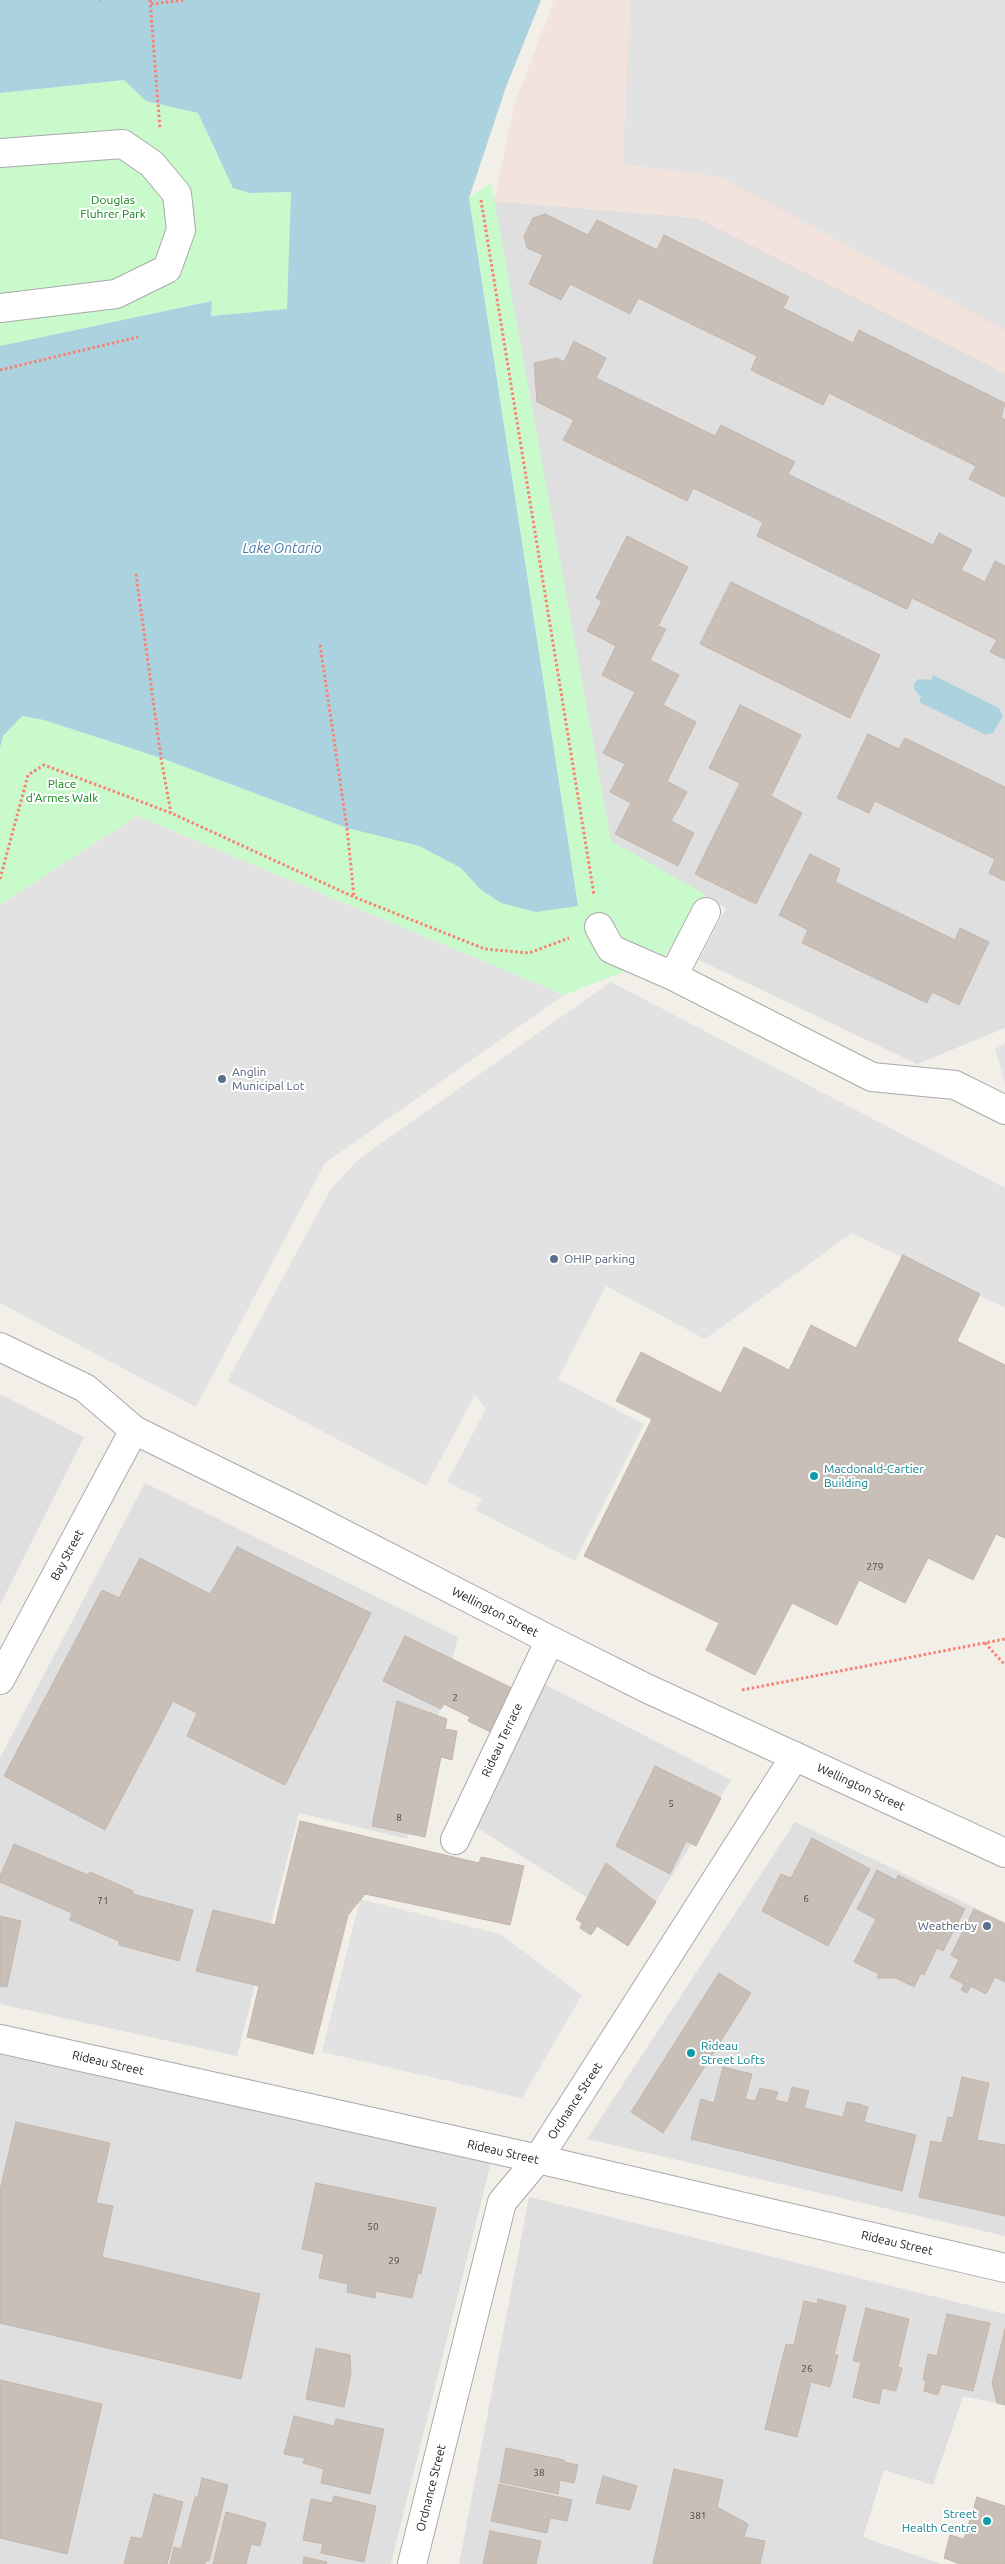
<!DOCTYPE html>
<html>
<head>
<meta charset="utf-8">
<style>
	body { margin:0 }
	canvas { display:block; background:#f2efe9 }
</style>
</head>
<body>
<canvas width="1005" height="2564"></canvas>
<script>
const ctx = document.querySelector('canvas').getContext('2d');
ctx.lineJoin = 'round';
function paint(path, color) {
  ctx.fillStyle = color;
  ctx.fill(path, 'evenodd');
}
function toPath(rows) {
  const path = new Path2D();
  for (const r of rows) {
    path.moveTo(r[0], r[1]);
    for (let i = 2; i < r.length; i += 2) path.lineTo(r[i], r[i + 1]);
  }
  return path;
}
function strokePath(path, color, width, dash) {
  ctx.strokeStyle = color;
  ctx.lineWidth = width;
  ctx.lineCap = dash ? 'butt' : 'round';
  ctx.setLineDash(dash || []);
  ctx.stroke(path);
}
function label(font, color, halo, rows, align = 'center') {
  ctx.font = font + ' Ubuntu,sans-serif';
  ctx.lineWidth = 4;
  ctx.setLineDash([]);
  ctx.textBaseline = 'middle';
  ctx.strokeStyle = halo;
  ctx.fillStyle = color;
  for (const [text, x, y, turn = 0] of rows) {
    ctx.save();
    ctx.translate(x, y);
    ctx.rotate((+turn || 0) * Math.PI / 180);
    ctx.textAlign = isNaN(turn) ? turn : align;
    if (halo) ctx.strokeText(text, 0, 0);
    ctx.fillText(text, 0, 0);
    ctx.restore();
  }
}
const residential = toPath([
	[494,201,698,218,1005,373,1005,1028,917,1064,699,960,726,908,611,842],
	[0,1394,84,1437,0,1605],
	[145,1483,458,1637,407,1839,299,1813,237,2056,0,2004,0,1758],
	[542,1683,731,1780,638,1930,473,1825],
	[795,1822,1005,1922,1005,2236,587,2139],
	[0,2040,492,2158,391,2564,0,2564],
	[529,2197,1005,2314,1005,2405,963,2396,933,2485,884,2470,863,2537,941,2564,459,2564]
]);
const military = toPath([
	[554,0,1005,0,1005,373,698,218,494,201,514,106]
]);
const park = toPath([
	[124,80,146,101,198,113,216,153,250,193,291,192,288,309,210,316,211,301,0,346,0,93],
	[491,182,611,841,706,895,664,956,564,995,137,816,0,905,0,747,3,736,22,716,44,720,161,758,347,828,419,846,461,868,480,889,469,198]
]);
const parking = toPath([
	[630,0,1005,0,1005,330,720,177,623,164],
	[137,816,564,995,325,1163,196,1407,0,1303,0,905],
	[611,982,1005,1188,1005,1308,852,1233,705,1339,606,1286,558,1379,644,1424,575,1561,475,1510,482,1499,447,1482,486,1409,475,1395,426,1486,227,1381,331,1189,360,1158],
	[1005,1043,1005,1083,995,1049],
	[360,1899,500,1934,582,1995,522,2098,322,2052]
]);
const water = toPath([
	[0,0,541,0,506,87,469,198,578,906,536,912,501,903,480,889,461,868,419,846,347,828,161,758,44,720,22,716,3,736,0,748,0,346,212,301,211,316,287,309,291,192,250,193,233,188,198,113,146,101,124,80,0,93],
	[933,675,999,708,1003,716,993,733,986,735,919,702,921,697,914,689,914,683,919,679,931,680]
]);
const building = toPath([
	[545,214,588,235,597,220,657,250,664,235,789,297,783,308,853,343,859,330,1005,403,1001,418,1005,420,1005,497,969,479,976,466,829,393,823,405,751,370,757,356,638,298,630,314,570,284,561,300,529,284,543,255,527,248,524,236,533,218,545,214],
	[574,341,606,358,596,378,715,436,721,425,795,462,788,474,933,545,939,533,972,550,961,570,985,582,995,561,1005,566,1005,659,990,652,997,640,912,598,907,609,904,608,757,536,763,522,693,488,687,501,563,440,574,420,537,402,534,363,557,358,564,362,574,341],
	[627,536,688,567,658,626,666,629,650,660,679,675,663,705,696,722,667,781,687,792,671,821,694,833,678,866,615,834,631,803,610,792,625,764,603,753,635,692,602,675,616,646,587,631,602,601,596,598,627,536],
	[731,582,880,655,850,718,700,644,731,582],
	[740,705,801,735,771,796,802,813,756,904,695,874,740,783,709,768,740,705],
	[868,734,899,749,905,738,1005,787,1005,881,989,873,995,859,875,801,869,813,837,798,868,734],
	[810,854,840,869,835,882,955,940,960,928,989,942,959,1005,932,992,927,1003,802,943,808,930,779,915,810,854],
	[903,1255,980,1294,957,1341,1005,1365,1005,1538,996,1534,973,1580,928,1558,905,1603,859,1580,837,1625,792,1603,755,1675,706,1650,719,1623,584,1556,652,1419,616,1401,641,1352,721,1393,744,1347,789,1370,811,1325,856,1348,903,1255],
	[237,1547,371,1613,285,1785,187,1736,197,1713,173,1701,105,1830,4,1776,102,1590,119,1598,140,1558,210,1594,237,1547],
	[405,1636,518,1691,497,1735,468,1721,470,1717,444,1704,441,1709,383,1681,405,1636],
	[397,1701,447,1719,445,1729,457,1731,452,1760,441,1757,425,1837,372,1826,397,1701],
	[655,1766,721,1798,696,1846,686,1841,670,1874,616,1846,655,1766],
	[300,1821,479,1863,481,1857,524,1866,510,1925,365,1894,348,1915,313,2054,247,2037,259,1986,196,1971,213,1910,275,1925,300,1821],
	[812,1838,870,1869,828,1946,762,1911,781,1874,791,1878,812,1838],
	[14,1844,88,1875,90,1872,133,1891,133,1894,193,1910,179,1961,119,1945,119,1941,70,1920,72,1913,0,1882,0,1876,14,1844],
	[606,1863,656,1902,628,1946,597,1926,591,1935,580,1928,582,1923,576,1919,606,1863],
	[877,1870,896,1880,898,1875,965,1909,943,1951,937,1948,924,1975,921,1973,914,1987,896,1978,877,1978,879,1974,854,1962,876,1919,857,1909,877,1870],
	[974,1909,1005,1924,1005,1982,995,1977,986,1994,971,1986,967,1993,961,1990,964,1984,950,1977,959,1960,951,1955,974,1909],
	[0,1916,21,1921,7,1987,0,1986,0,1916],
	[719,1973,751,1993,663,2133,631,2112,719,1973],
	[723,2067,752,2074,745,2099,755,2101,760,2088,778,2092,775,2100,788,2103,792,2087,809,2091,804,2108,843,2117,847,2102,859,2104,868,2107,864,2122,916,2135,902,2191,691,2139,701,2099,714,2103,723,2067],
	[962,2077,989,2083,977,2140,1005,2145,1005,2216,919,2197,931,2141,942,2143,948,2117,953,2118,962,2077],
	[16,2122,110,2143,96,2203,113,2206,102,2257,260,2294,241,2379,0,2323,0,2190,16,2122],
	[316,2183,436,2208,421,2274,418,2273,412,2298,376,2291,375,2298,347,2292,348,2284,319,2278,324,2254,302,2249,316,2183],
	[818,2299,846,2306,834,2355,838,2355,830,2387,811,2382,797,2437,765,2429,786,2344,794,2345,804,2301,817,2304,818,2299],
	[866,2308,909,2319,898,2367,902,2368,896,2391,882,2388,879,2404,853,2397,861,2362,853,2361,866,2308],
	[947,2314,990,2323,973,2391,941,2384,938,2395,924,2391,926,2380,923,2380,928,2354,937,2356,947,2314],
	[1005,2329,1005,2405,997,2403,992,2383,1005,2329],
	[316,2348,350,2355,351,2373,344,2407,306,2399,316,2348],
	[0,2380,102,2404,67,2554,0,2538,0,2380],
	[294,2416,334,2426,336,2419,384,2429,370,2494,321,2483,324,2469,303,2463,305,2458,284,2454,294,2416],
	[506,2448,564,2460,564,2462,578,2465,574,2483,560,2480,558,2494,500,2482,506,2448],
	[674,2469,723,2480,717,2507,748,2524,744,2537,765,2541,760,2564,653,2564,674,2469],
	[603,2476,637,2486,630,2510,596,2503,603,2476],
	[202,2478,228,2485,209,2561,206,2560,205,2564,170,2564,174,2547,181,2549,195,2497,198,2497,202,2478],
	[499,2484,572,2500,567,2521,550,2518,547,2533,491,2521,499,2484],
	[154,2494,183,2502,167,2564,124,2564,131,2537,142,2539,154,2494],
	[334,2496,376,2506,364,2562,321,2553,323,2544,303,2540,311,2499,332,2503,334,2496],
	[977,2497,1005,2506,1005,2564,960,2564,944,2558,950,2535,964,2539,977,2497],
	[226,2512,266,2523,260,2546,251,2544,246,2564,213,2564,226,2512],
	[490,2531,541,2541,536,2564,483,2564,490,2531],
	[304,2557,327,2562,326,2564,303,2564,304,2557]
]);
const path = toPath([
	[99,0,100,0],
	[150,0,160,129],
	[151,4,186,0],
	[481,200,594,895],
	[0,370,138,337],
	[136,574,161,758,171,813],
	[320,645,347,828,354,897],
	[0,879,28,775,44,765,171,813,354,897,485,949,529,953,569,938],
	[985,1643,1005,1665],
	[742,1690,1005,1639]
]);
const minor = toPath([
	[0,153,123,144,152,164,177,194,181,230,167,269,116,294,0,308],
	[599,927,611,949,673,976,872,1077,955,1085,1005,1110],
	[673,976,706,912],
	[0,1347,85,1388,134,1430,301,1512,550,1640,646,1688,1005,1853],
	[0,1680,134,1430],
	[455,1840,550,1640],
	[0,2039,538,2159,1005,2268],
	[412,2564,502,2202,538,2159,795,1756]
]);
const markers = [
	[222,1079,5,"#5c6f8a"],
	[554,1259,5,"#5c6f8a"],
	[814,1476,5,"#0f9aa8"],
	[987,1926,5,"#5c6f8a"],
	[691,2053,5,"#0f9aa8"],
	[987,2521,5,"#0f9aa8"]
];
const numberNames = [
	["279",875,1567],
	["2",455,1698],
	["5",671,1804],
	["8",399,1818],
	["6",806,1899],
	["71",103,1901],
	["50",373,2227],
	["29",394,2261],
	["26",807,2369],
	["38",539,2473],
	["381",698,2516]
];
const parkNames = [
	["Douglas",113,200],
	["Fluhrer Park",113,214],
	["Place",62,784],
	["d'Armes Walk",62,798]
];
const serviceNames = [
	["Anglin",232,1072],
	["Municipal Lot",232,1086],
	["OHIP parking",564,1259],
	["Weatherby",977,1926,"right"]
];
const cultureNames = [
	["Macdonald-Cartier",824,1469],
	["Building",824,1483],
	["Rideau",701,2046],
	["Street Lofts",701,2060],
	["Street",977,2514,"right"],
	["Health Centre",977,2528,"right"]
];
const streetNames = [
	["Bay Street",67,1555,-62],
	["Wellington Street",495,1612,27],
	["Rideau Terrace",502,1740,-65],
	["Wellington Street",861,1787,25],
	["Rideau Street",108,2063,13],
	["Ordnance Street",575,2101,-57],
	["Rideau Street",503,2152,13],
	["Rideau Street",897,2243,13],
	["Ordnance Street",431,2488,-76]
];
const waterNames = [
	["Lake Ontario",282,548]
];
paint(residential, '#e0dfdf');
paint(military, '#f3e3dd');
paint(park, '#c8facc');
paint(parking, '#e2e2e2');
paint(water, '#aad3df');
paint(building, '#c7bfb8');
strokePath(building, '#c4b6ab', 1);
strokePath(minor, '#a9a9a9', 30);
strokePath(path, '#fa8072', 3, [2.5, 2.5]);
strokePath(minor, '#fff', 28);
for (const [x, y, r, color] of markers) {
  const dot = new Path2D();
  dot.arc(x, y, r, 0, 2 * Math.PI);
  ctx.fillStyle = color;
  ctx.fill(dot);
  strokePath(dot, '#fff', 2);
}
label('10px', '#4b4948', null, numberNames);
label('12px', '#0c8416', '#fff', parkNames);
label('12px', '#4e5e75', '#fff', serviceNames, 'left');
label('12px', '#0d838f', '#fff', cultureNames, 'left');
label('12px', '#222', '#fff', streetNames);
label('italic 14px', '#4a7aab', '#fff', waterNames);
</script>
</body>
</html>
